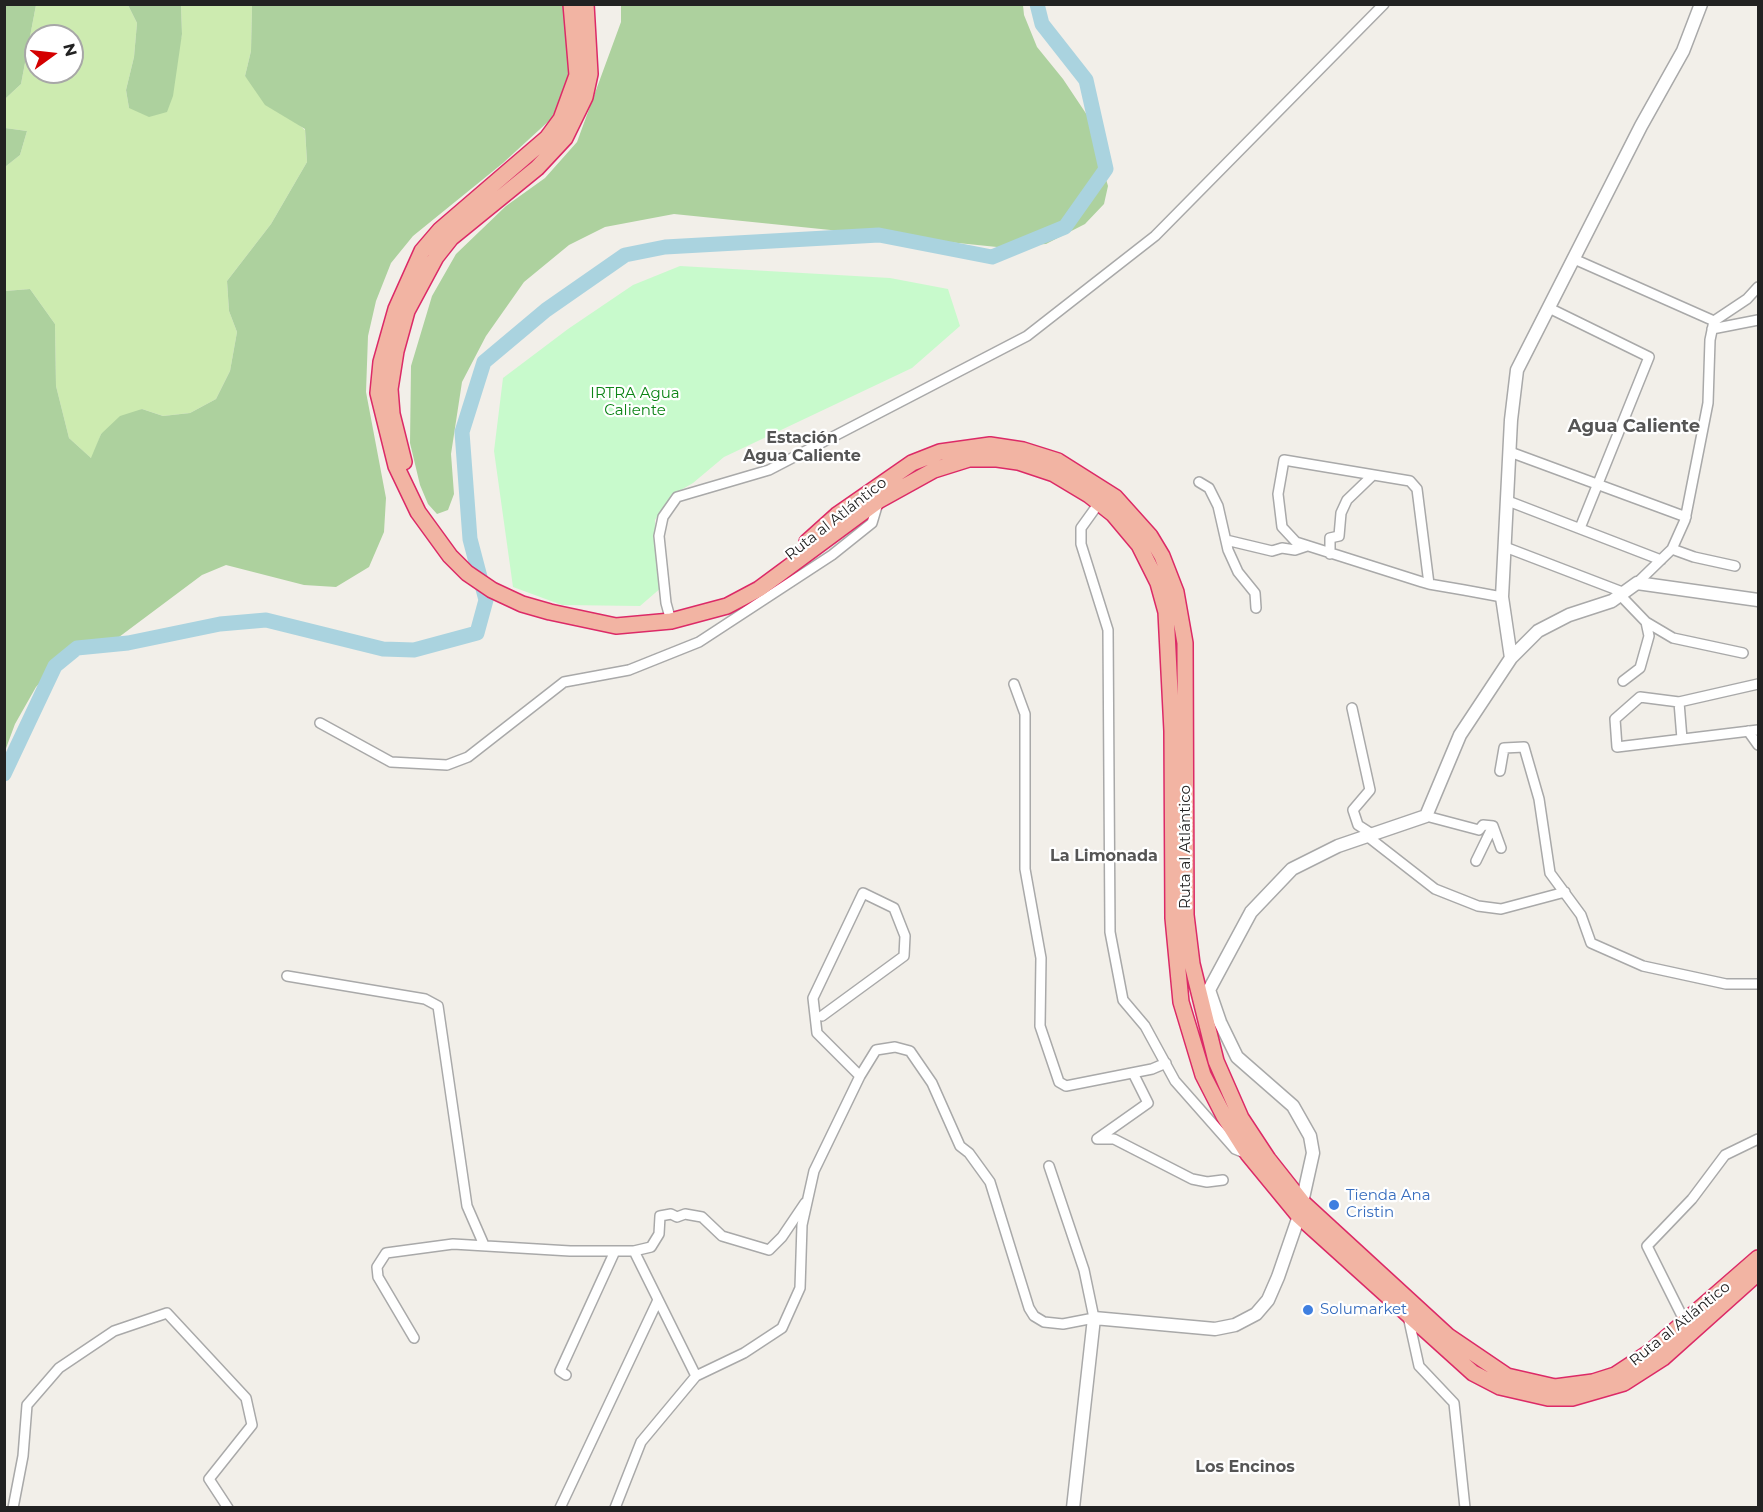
<!DOCTYPE html>
<html>
<head>
<meta charset="utf-8">
<style>
	body { margin:0 }
	#map { position:relative; width:1763px; height:1512px; overflow:hidden; background:#f2efe9; font-family:Montserrat,sans-serif }
	canvas { display:block }
	.frame { position:absolute; inset:0; border:6px solid #222; pointer-events:none }
	.north { position:absolute; left:24px; top:24px; width:60px; height:60px; box-sizing:border-box; background:#fff; border:2px solid #a7a7a7; border-radius:50%; rotate:75deg; font-size:16px; font-weight:700; line-height:24px; text-align:center; color:#222 }
	.north::after { content:''; display:block; margin:auto; width:21px; height:27px; background:#d40000; clip-path:polygon(50% 0,100% 100%,50% 72%,0 100%) }
</style>
</head>
<body>
<div id="map">
<canvas width="1763" height="1512"></canvas>
<div class="frame"></div>
<div class="north">N</div>
</div>
<script>
const ctx = document.querySelector('canvas').getContext('2d');
ctx.lineJoin = 'round';
function paint(path, color) {
  ctx.fillStyle = color;
  ctx.fill(path, 'evenodd');
}
function toPath(rows) {
  const path = new Path2D();
  for (const r of rows) {
    path.moveTo(r[0], r[1]);
    for (let i = 2; i < r.length; i += 2) path.lineTo(r[i], r[i + 1]);
  }
  return path;
}
function strokePath(path, color, width, dash) {
  ctx.strokeStyle = color;
  ctx.lineWidth = width;
  ctx.lineCap = dash ? 'butt' : 'round';
  ctx.setLineDash(dash || []);
  ctx.stroke(path);
}
function label(font, color, halo, rows, align = 'center') {
  ctx.font = font + ' Montserrat,sans-serif';
  ctx.lineWidth = 4.5;
  ctx.setLineDash([]);
  ctx.textBaseline = 'middle';
  ctx.strokeStyle = halo;
  ctx.fillStyle = color;
  for (const [text, x, y, turn = 0] of rows) {
    ctx.save();
    ctx.translate(x, y);
    ctx.rotate((+turn || 0) * Math.PI / 180);
    ctx.textAlign = isNaN(turn) ? turn : align;
    if (halo) ctx.strokeText(text, 0, 0);
    ctx.fillText(text, 0, 0);
    ctx.restore();
  }
}
const grass = toPath([
	[36,5,128,5,137,23,134,57,126,90,129,108,177,56,182,34,181,5,252,5,251,51,245,76,305,130,307,162,271,224,227,281,229,311,237,332,230,371,216,399,190,413,163,416,142,409,101,434,92,459,69,438,56,386,55,324,30,289,5,291,5,167,20,155,27,131,5,128,5,99,21,84],
	[36,36,72,36,72,72,36,72]
]);
const forest = toPath([
	[5,4,36,5,21,84,5,99],
	[128,5,181,5,182,34,173,96,167,112,149,117,129,108,126,90,134,57,137,23],
	[252,5,564,5,569,75,563,97,551,119,503,163,413,236,391,263,376,301,368,336,366,392,386,498,384,532,369,567,336,587,304,585,226,565,202,575,115,640,88,648,57,664,36,687,15,724,5,751,5,291,30,289,55,324,56,386,69,438,91,458,101,434,120,416,142,409,163,416,190,413,216,399,230,371,237,332,229,311,227,281,271,224,307,162,305,129,265,105,245,76,251,51],
	[621,5,1023,5,1024,15,1037,47,1063,79,1087,115,1108,186,1104,204,1085,224,1046,244,997,247,674,214,605,227,569,245,524,282,486,336,462,382,451,454,454,494,448,510,437,514,428,504,420,485,410,443,411,366,432,296,456,254,506,206,545,178,577,142,621,22],
	[5,128,27,131,20,155,5,167]
]);
const park = toPath([
	[680,266,890,278,948,289,960,326,912,368,724,457,693,483,672,495,655,520,657,568,662,587,640,606,562,605,513,587,494,451,503,378,568,329,633,285]
]);
const river = toPath([
	[4,774,55,666,77,648,128,643,220,624,266,620,383,649,414,650,477,633,486,600,470,539,462,432,484,362,546,310,625,255,665,247,879,235,992,257,1065,227,1106,169,1086,80,1042,24,1037,4]
]);
const minor = toPath([
	[1574,259,1714,321],
	[1549,308,1649,357,1580,528],
	[1712,329,1758,320],
	[1510,452,1686,517],
	[1199,482,1209,488,1218,506,1228,550,1238,572,1255,593,1256,608],
	[1508,501,1661,560],
	[1099,503,1081,528,1081,544,1108,630,1110,932,1123,1000,1145,1026,1175,1081,1235,1149,1247,1154],
	[1226,540,1272,551,1282,548,1295,550,1307,546],
	[1505,547,1625,593],
	[1672,549,1694,557,1735,566],
	[1330,554,1330,538,1339,536,1341,513,1347,500,1373,475],
	[1637,583,1672,549,1685,520,1708,403,1710,340,1714,321,1747,299,1758,287],
	[1429,584,1417,489,1410,481,1284,460,1278,494,1282,527,1296,542,1422,582,1429,584,1464,590,1502,597],
	[1621,596,1646,622,1649,636,1640,668,1623,681],
	[671,621,666,603,659,536,663,517,677,497,769,470,1027,336,1155,236,1384,4],
	[1646,622,1673,638,1743,653],
	[1014,684,1025,714,1025,869,1041,958,1040,1026,1059,1082,1066,1086,1152,1069,1166,1063],
	[1758,684,1679,702,1640,697,1615,719,1617,747,1758,730],
	[1679,702,1682,739],
	[1352,708,1370,790,1353,810,1358,825,1372,834],
	[320,723,391,762,447,765,468,757,564,682,629,670,699,642,832,555,872,523,878,503],
	[1748,731,1758,745],
	[1500,771,1504,748,1524,747,1539,799,1550,873,1581,915,1591,943,1643,966,1726,984,1758,984],
	[1426,816,1479,830,1483,825,1493,826,1501,848],
	[1367,836,1435,889,1478,906,1501,909,1565,892],
	[1476,861,1493,826],
	[287,976,425,999,438,1006,467,1206,484,1245],
	[822,1016,904,956,905,936,894,908,863,893,813,998,817,1033,860,1076],
	[1133,1073,1148,1103,1097,1139,1114,1139,1192,1179,1207,1182,1223,1180],
	[634,1251,696,1376],
	[1408,1316,1419,1366,1454,1403,1465,1508],
	[1685,1322,1647,1246,1692,1199,1725,1155,1758,1139],
	[414,1338,378,1277,377,1267,386,1253,453,1244,570,1251,634,1251,651,1247,659,1234,660,1216,671,1214,677,1217,685,1214,702,1217,722,1236,769,1250,782,1237,805,1203],
	[566,1375,560,1371,615,1251],
	[13,1508,23,1456,27,1405,59,1368,114,1331,167,1313,246,1398,252,1425,209,1479,228,1508],
	[560,1508,658,1300],
	[615,1508,641,1442,696,1376,744,1353,782,1328,800,1288,802,1225,814,1171,860,1076,876,1050,895,1047,910,1051,932,1083,960,1146,969,1153,990,1182,1029,1308,1034,1316,1044,1322,1063,1324,1094,1318,1084,1270,1049,1166]
]);
const tertiary = toPath([
	[1511,658,1538,631,1569,615,1612,601,1637,583,1758,600],
	[1073,1508,1094,1318,1215,1329,1235,1325,1256,1314,1268,1300,1278,1277,1299,1216,1313,1153,1310,1136,1293,1106,1237,1057,1220,1022,1209,990,1251,912,1292,869,1338,846,1426,816,1460,735,1511,658,1502,597,1511,420,1517,370,1641,126,1683,51,1701,4]
]);
const trunk = toPath([
	[571,4,577,75,561,119,547,138,440,230,422,251,396,309,381,362,378,393,396,466,418,512,450,556,467,573,492,590,522,604,550,612,616,626,671,621,727,606,759,589,878,501,934,470,969,459,997,459,1018,462,1054,474,1089,495,1113,514,1139,545,1158,583,1166,612,1172,731,1173,918,1181,1002,1203,1075,1224,1116,1248,1154,1299,1216,1473,1373,1500,1387,1548,1398,1572,1398,1624,1383,1663,1358,1758,1273],
	[404,462,392,414,390,389,396,351,407,311,436,257,451,238,537,168,565,138,585,97,590,74,586,4],
	[807,542,837,515,912,463,940,452,990,445,1023,450,1058,461,1115,497,1150,536,1162,556,1176,592,1185,643,1186,915,1192,964,1216,1061,1241,1118,1268,1159,1302,1202,1448,1336,1507,1376,1555,1387,1593,1382,1615,1375,1650,1352,1758,1258]
]);
const markers = [
	[1334,1205,6,"#3f7fe0"],
	[1308,1310,6,"#3f7fe0"]
];
const parkNames = [
	["IRTRA Agua",635,394],
	["Caliente",635,411]
];
const streetNames = [
	["Ruta al Atlántico",836,519,-38],
	["Ruta al Atlántico",1186,847,-90],
	["Ruta al Atlántico",1680,1324,-39]
];
const shopNames = [
	["Tienda Ana",1346,1196],
	["Cristin",1346,1213],
	["Solumarket",1320,1310]
];
const neighbourhoodNames = [
	["Estación",802,438],
	["Agua Caliente",802,456],
	["La Limonada",1104,856],
	["Los Encinos",1245,1467]
];
const quarterNames = [
	["Agua Caliente",1634,427]
];
paint(grass, '#cdebb0');
paint(forest, '#add19e');
paint(park, '#c8facc');
strokePath(river, '#aad3df', 15);
strokePath(minor, '#a9a9a9', 12);
strokePath(tertiary, '#a9a9a9', 15);
strokePath(trunk, '#dc2a67', 18);
strokePath(minor, '#fff', 9);
strokePath(tertiary, '#fff', 12);
strokePath(trunk, '#f2b4a3', 15);
for (const [x, y, r, color] of markers) {
  const dot = new Path2D();
  dot.arc(x, y, r, 0, 2 * Math.PI);
  ctx.fillStyle = color;
  ctx.fill(dot);
  strokePath(dot, '#fff', 2);
}
label('15px', '#0c8416', '#fff', parkNames);
label('15px', '#222', '#fff', streetNames);
label('15px', '#366cbe', '#fff', shopNames, 'left');
label('bold 16px', '#555', '#fff', neighbourhoodNames);
label('bold 18px', '#555', '#fff', quarterNames);
</script>
</body>
</html>
